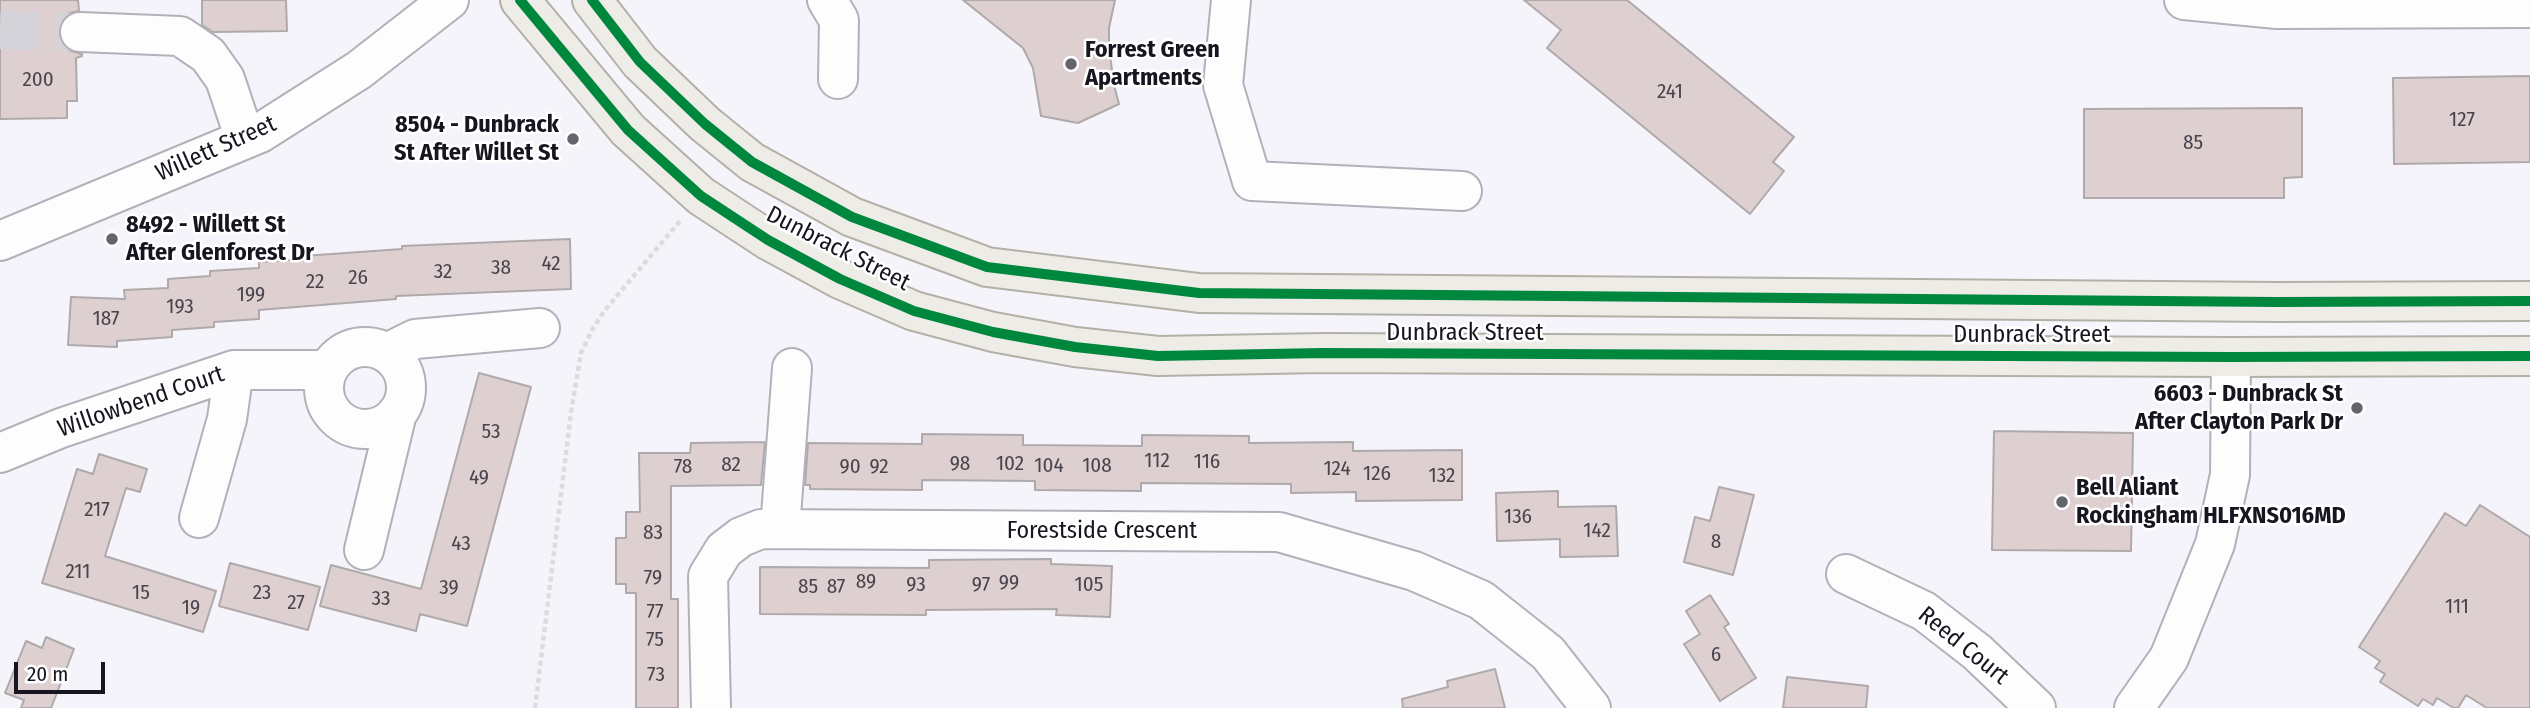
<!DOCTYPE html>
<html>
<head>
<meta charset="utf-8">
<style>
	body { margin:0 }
	#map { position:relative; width:2530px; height:708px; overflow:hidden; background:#f4f4fa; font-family:"Fira Sans Condensed",sans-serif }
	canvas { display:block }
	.scale { position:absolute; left:14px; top:662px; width:91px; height:32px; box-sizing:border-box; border:4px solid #171620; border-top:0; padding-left:9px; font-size:21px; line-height:24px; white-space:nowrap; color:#171620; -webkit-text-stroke:5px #fff; paint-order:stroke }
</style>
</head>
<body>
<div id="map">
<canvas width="2530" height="708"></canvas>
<div class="scale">20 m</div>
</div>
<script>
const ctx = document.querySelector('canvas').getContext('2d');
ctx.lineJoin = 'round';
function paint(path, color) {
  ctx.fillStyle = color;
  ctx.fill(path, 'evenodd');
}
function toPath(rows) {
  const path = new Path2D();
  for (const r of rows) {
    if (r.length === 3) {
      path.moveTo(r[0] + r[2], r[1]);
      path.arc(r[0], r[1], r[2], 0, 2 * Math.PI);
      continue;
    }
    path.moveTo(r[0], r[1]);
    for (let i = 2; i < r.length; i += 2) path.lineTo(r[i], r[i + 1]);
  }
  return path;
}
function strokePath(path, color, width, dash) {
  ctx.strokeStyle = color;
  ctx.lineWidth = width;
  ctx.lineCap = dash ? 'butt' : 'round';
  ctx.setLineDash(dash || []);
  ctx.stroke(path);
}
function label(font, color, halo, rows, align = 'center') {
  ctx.font = font + ' "Fira Sans Condensed",sans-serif';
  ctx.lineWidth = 5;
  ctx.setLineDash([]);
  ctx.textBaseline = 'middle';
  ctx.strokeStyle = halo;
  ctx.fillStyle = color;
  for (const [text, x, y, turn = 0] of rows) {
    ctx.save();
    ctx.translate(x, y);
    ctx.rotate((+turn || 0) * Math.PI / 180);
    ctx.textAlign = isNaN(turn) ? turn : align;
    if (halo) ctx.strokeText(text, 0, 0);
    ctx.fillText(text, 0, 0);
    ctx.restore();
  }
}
const building = toPath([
	[0,0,78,0,79,11,69,13,62,20,58,30,60,42,68,50,82,54,82,56,76,58,77,101,67,101,67,118,0,119,0,0],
	[202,0,286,0,287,31,213,32,202,25,202,0],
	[963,0,1115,0,1109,28,1109,48,1114,85,1119,104,1078,123,1041,116,1033,68,1023,48,963,0],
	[1524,0,1627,0,1794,137,1773,162,1784,171,1750,214,1547,48,1561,30,1524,0],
	[2530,76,2530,162,2394,164,2393,78,2530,76],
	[2302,108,2302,177,2284,178,2284,198,2084,198,2084,109,2302,108],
	[570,239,571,289,396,296,396,299,259,310,259,319,214,322,214,327,172,330,172,337,117,341,117,347,68,345,71,297,125,299,124,290,168,288,168,279,210,276,210,271,259,268,259,262,303,259,303,256,402,249,402,246,570,239],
	[479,373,531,387,467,626,420,614,416,631,320,606,331,565,421,589,479,373],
	[1994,431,2133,433,2131,551,1992,550,1994,431],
	[922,434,1023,435,1023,445,1142,446,1142,435,1249,436,1249,443,1353,442,1353,451,1462,450,1462,500,1356,501,1356,492,1291,493,1291,484,1141,483,1141,491,1035,490,1035,481,922,480,922,490,810,489,810,485,805,485,808,443,922,444,922,434],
	[765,442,761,485,671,486,671,599,678,599,678,708,636,708,636,593,626,593,626,584,616,584,616,538,626,538,626,512,640,512,639,453,690,453,691,443,765,442],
	[99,454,147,469,140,492,126,488,105,556,216,591,203,632,42,583,77,469,93,474,99,454],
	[1719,487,1754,495,1733,575,1684,562,1695,517,1710,521,1719,487],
	[1558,491,1558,507,1616,506,1618,556,1560,557,1560,539,1497,541,1496,493,1558,491],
	[2480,505,2530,537,2530,708,2487,708,2466,695,2458,708,2454,708,2437,698,2433,705,2423,699,2418,706,2380,682,2385,674,2375,668,2380,661,2359,647,2445,513,2466,526,2480,505],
	[1051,559,1051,564,1112,566,1110,617,1056,615,1057,609,926,610,926,615,760,614,760,567,929,568,929,560,1051,559],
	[230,563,320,587,308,630,219,606,230,563],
	[1710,595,1729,624,1724,627,1756,678,1720,701,1684,644,1700,634,1686,611,1710,595],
	[46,637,74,649,51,708,21,708,24,700,5,693,26,641,42,648,46,637],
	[1495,669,1505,708,1403,708,1402,699,1448,687,1447,681,1495,669],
	[1787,677,1868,686,1866,708,1783,708,1787,677]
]);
const minorTunnel = toPath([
	[0,30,80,32]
]);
const path = toPath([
	[535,708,571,412,581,353,592,330,605,310,680,221]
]);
const minor = toPath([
	[827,0,839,20,838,79],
	[1231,0,1223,85,1252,181,1462,191],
	[2184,0,2277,9,2530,8],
	[80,32,180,36,208,55,225,79,245,139],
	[0,241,260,133,359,70,449,0],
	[365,388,41],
	[387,353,415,339,540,328],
	[0,453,61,428,234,370,327,370],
	[199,518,227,419,234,370],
	[780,529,792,368],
	[364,550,397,413],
	[1846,574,1924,611,1977,652,2036,708],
	[711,708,708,576,724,550,741,537,761,529,1279,532,1414,571,1481,600,1548,653,1591,708],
	[2134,708,2169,658,2215,544,2230,475,2231,357]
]);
const major = toPath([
	[520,0,628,130,701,196,768,240,840,279,914,311,993,332,1075,347,1158,356,1323,353,2231,357,2530,356],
	[592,0,640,62,705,124,752,162,852,217,987,267,1199,293,2277,302,2530,301]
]);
const cycleway = toPath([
	[520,0,628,130,701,196,768,240,840,279,914,311,993,332,1075,347,1158,356,1323,353,2231,357,2530,356],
	[592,0,640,62,705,124,752,162,852,217,987,267,1199,293,2277,302,2530,301]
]);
const markers = [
	[1071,64,7,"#64646c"],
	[573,139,7,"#64646c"],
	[112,239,7,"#64646c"],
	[2357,408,7,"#64646c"],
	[2062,502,7,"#64646c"]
];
const numberNames = [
	["200",38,80],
	["241",1670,92],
	["127",2462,120],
	["85",2193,143],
	["42",551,264],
	["38",501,268],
	["32",443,272],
	["26",358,278],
	["22",315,282],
	["199",251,295],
	["193",180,307],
	["187",106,319],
	["53",491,432],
	["112",1157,461],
	["116",1207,462],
	["98",960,464],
	["102",1010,464],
	["82",731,465],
	["104",1049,466],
	["108",1097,466],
	["78",683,467],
	["90",850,467],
	["92",879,467],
	["124",1337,469],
	["126",1377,474],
	["132",1442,476],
	["49",479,478],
	["217",97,510],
	["136",1518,517],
	["142",1597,531],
	["83",653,533],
	["8",1716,542],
	["43",461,544],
	["211",78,572],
	["79",653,578],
	["89",866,582],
	["99",1009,583],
	["93",916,585],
	["97",981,585],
	["105",1089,585],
	["85",808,587],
	["87",836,587],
	["39",449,588],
	["15",141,593],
	["23",262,593],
	["33",381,599],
	["27",296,603],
	["111",2457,607],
	["19",191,608],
	["77",655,612],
	["75",655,640],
	["6",1716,655],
	["73",656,675]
];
const poiNames = [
	["Forrest Green",1085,50],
	["Apartments",1085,78],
	["8504 - Dunbrack",559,125,"right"],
	["St After Willet St",559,153,"right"],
	["8492 - Willett St",126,225],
	["After Glenforest Dr",126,253],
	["6603 - Dunbrack St",2343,394,"right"],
	["After Clayton Park Dr",2343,422,"right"],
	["Bell Aliant",2076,488],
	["Rockingham HLFXNS016MD",2076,516]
];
const streetNames = [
	["Willett Street",216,149,-24],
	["Dunbrack Street",838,249,27],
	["Dunbrack Street",1465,333],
	["Dunbrack Street",2032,335],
	["Willowbend Court",141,402,-19],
	["Forestside Crescent",1102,531],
	["Reed Court",1963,646,39]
];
paint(building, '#ded0d1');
strokePath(building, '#afa9ab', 2);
strokePath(minorTunnel, '#d3d3d9', 38, [38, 19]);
strokePath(minor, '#b2b1b9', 42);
strokePath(major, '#b4b0a7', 42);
strokePath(path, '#dcdcdf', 4.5, [5, 3.5]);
strokePath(minor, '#fdfdfe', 38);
strokePath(major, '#eeece6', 38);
strokePath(cycleway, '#00873e', 10);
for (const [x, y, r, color] of markers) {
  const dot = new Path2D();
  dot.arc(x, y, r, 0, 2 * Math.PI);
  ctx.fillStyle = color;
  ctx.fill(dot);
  strokePath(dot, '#fff', 2.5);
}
label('21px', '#49444c', null, numberNames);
label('bold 24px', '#171620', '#fff', poiNames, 'left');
label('24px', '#171620', '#fff', streetNames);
</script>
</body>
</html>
